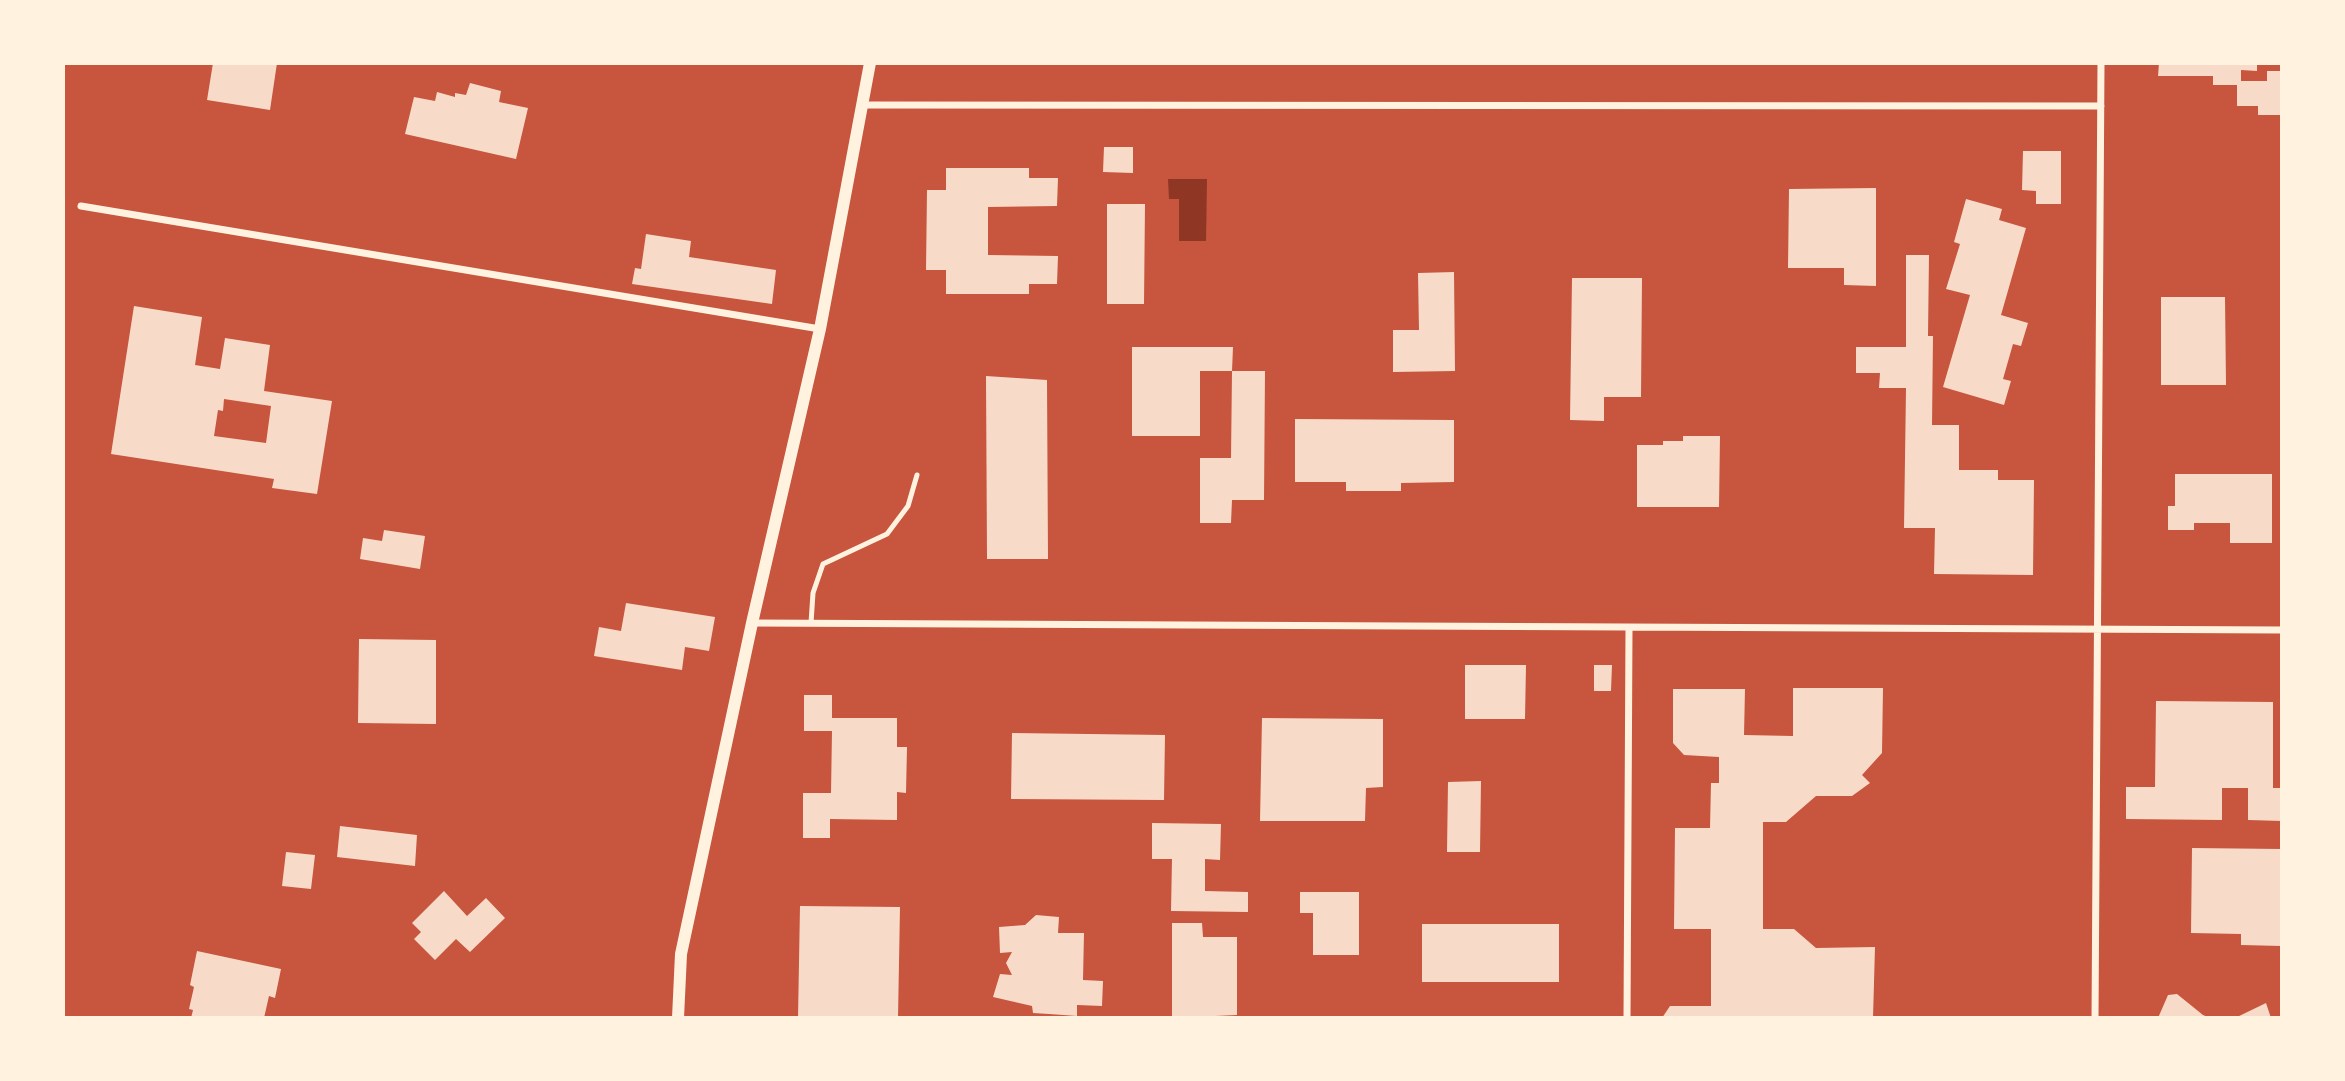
<!DOCTYPE html>
<html>
<head>
<meta charset="utf-8">
<style>
	body { margin:0 }
	#map { position:relative; width:2345px; height:1081px; overflow:hidden; background:#c8553d; font-family:Overpass,sans-serif }
	canvas { display:block }
	.frame { position:absolute; inset:0; border:65px solid #fff3e0; pointer-events:none }
</style>
</head>
<body>
<div id="map">
<canvas width="2345" height="1081"></canvas>
<div class="frame"></div>
</div>
<script>
const ctx = document.querySelector('canvas').getContext('2d');
ctx.lineJoin = 'round';
function paint(path, color) {
  ctx.fillStyle = color;
  ctx.fill(path, 'evenodd');
}
function toPath(rows) {
  const path = new Path2D();
  for (const r of rows) {
    path.moveTo(r[0], r[1]);
    for (let i = 2; i < r.length; i += 2) path.lineTo(r[i], r[i + 1]);
  }
  return path;
}
function strokePath(path, color, width, dash) {
  ctx.strokeStyle = color;
  ctx.lineWidth = width;
  ctx.lineCap = dash ? 'butt' : 'round';
  ctx.setLineDash(dash || []);
  ctx.stroke(path);
}
const water = toPath([
	[1168,179,1207,179,1206,241,1179,241,1179,199,1169,199]
]);
const building = toPath([
	[213,63,277,63,270,110,207,100],
	[2159,63,2257,63,2257,71,2241,70,2241,81,2267,81,2267,71,2282,71,2282,115,2258,115,2258,106,2237,106,2237,85,2213,85,2213,76,2158,76],
	[470,83,501,91,499,102,528,108,516,159,405,134,414,97,435,101,437,92,455,97,455,93,466,95],
	[1104,147,1133,147,1133,173,1103,172],
	[2023,151,2061,151,2061,204,2036,204,2036,191,2022,190],
	[946,168,1029,168,1029,178,1058,178,1057,206,988,207,988,255,1058,256,1057,284,1029,284,1029,294,946,294,946,270,926,270,927,190,946,190],
	[1876,188,1876,286,1844,285,1844,268,1788,268,1789,189],
	[1966,199,2002,209,1999,220,2026,228,2001,315,2028,323,2021,346,2013,344,2003,379,2011,381,2004,405,1943,387,1970,295,1946,289,1960,244,1954,242],
	[1107,204,1145,204,1144,304,1107,304],
	[646,234,691,241,689,257,776,270,772,304,632,284,635,268,641,269],
	[1906,255,1929,255,1928,336,1933,336,1932,425,1959,425,1959,470,1998,470,1998,480,2034,480,2033,575,1934,574,1935,528,1904,528,1906,388,1879,388,1880,373,1856,373,1856,347,1906,347],
	[1454,272,1455,371,1393,372,1393,330,1419,330,1418,273],
	[1572,278,1642,278,1641,397,1604,397,1604,421,1570,420],
	[2161,297,2225,297,2226,385,2161,385],
	[134,306,202,317,195,365,220,369,225,338,270,345,264,391,332,401,317,494,272,488,274,479,111,454],
	[224,399,271,406,266,443,214,436,218,410,223,411],
	[1132,347,1233,347,1232,371,1200,371,1200,436,1132,436],
	[1232,371,1265,371,1264,500,1232,500,1231,523,1200,523,1200,458,1231,458],
	[986,376,1047,380,1048,559,987,559],
	[1295,419,1454,420,1454,482,1401,483,1401,491,1346,491,1346,482,1295,482],
	[1683,436,1720,436,1719,507,1637,507,1637,445,1663,445,1663,441,1683,441],
	[2175,474,2272,474,2272,543,2230,543,2230,523,2194,523,2194,530,2168,530,2168,506,2175,506],
	[384,530,425,536,420,569,360,559,363,538,382,541],
	[626,603,715,617,709,651,685,647,682,670,594,656,599,627,621,631],
	[359,639,436,640,436,724,358,723],
	[1465,665,1526,665,1525,719,1465,719],
	[1594,665,1612,665,1611,691,1594,691],
	[1793,688,1883,688,1882,753,1862,775,1870,783,1852,796,1816,796,1786,822,1763,822,1763,929,1794,929,1816,948,1875,947,1873,1018,1662,1018,1670,1006,1711,1006,1711,929,1674,929,1675,828,1710,828,1711,783,1719,783,1719,757,1684,755,1673,743,1673,689,1745,689,1744,735,1793,736],
	[804,695,832,695,832,718,897,718,897,747,907,747,906,793,897,792,897,820,830,819,830,838,803,838,803,793,831,793,832,731,804,731],
	[2156,701,2273,702,2273,788,2282,788,2282,821,2248,820,2248,788,2222,788,2222,820,2126,819,2126,787,2155,787],
	[1262,718,1383,719,1383,787,1366,788,1365,821,1260,821],
	[1012,733,1165,735,1164,800,1011,799],
	[1481,781,1480,852,1447,852,1448,782],
	[1152,823,1221,824,1220,860,1205,859,1205,891,1248,892,1248,912,1171,911,1172,859,1152,859],
	[340,826,417,835,415,866,337,857],
	[2192,848,2282,849,2282,946,2241,945,2241,934,2191,933],
	[286,852,315,855,311,889,282,886],
	[444,891,467,916,486,898,505,918,470,952,456,939,435,960,414,939,421,932,412,923],
	[1300,892,1359,892,1359,955,1313,955,1313,913,1300,913],
	[800,906,900,907,898,1018,798,1018],
	[1036,915,1059,917,1058,933,1084,933,1083,980,1103,981,1102,1006,1077,1005,1077,1016,1049,1014,1033,1013,1032,1006,993,997,1000,974,1012,975,1006,963,1012,952,1000,953,999,927,1025,925],
	[1172,923,1202,923,1203,937,1237,937,1237,1015,1172,1018],
	[1422,924,1559,924,1559,982,1422,982],
	[197,951,281,969,275,998,269,996,264,1018,191,1018,193,1010,189,1009,194,987,190,985],
	[2177,994,2203,1015,2210,1018,2158,1018,2168,995],
	[2266,1003,2271,1018,2235,1018]
]);
const service = toPath([
	[811,623,813,593,823,564,887,534,908,506,917,475]
]);
const minor = toPath([
	[863,105,2101,106],
	[81,206,820,329],
	[752,623,2282,630],
	[1627,1018,1629,628],
	[2095,1018,2101,63]
]);
const tertiary = toPath([
	[678,1018,681,954,752,623,820,329,870,63]
]);
paint(water, '#8f3625');
paint(building, '#f7dbc8');
strokePath(service, '#fff3e0', 5);
strokePath(minor, '#fff3e0', 7);
strokePath(tertiary, '#fff3e0', 12);
</script>
</body>
</html>
